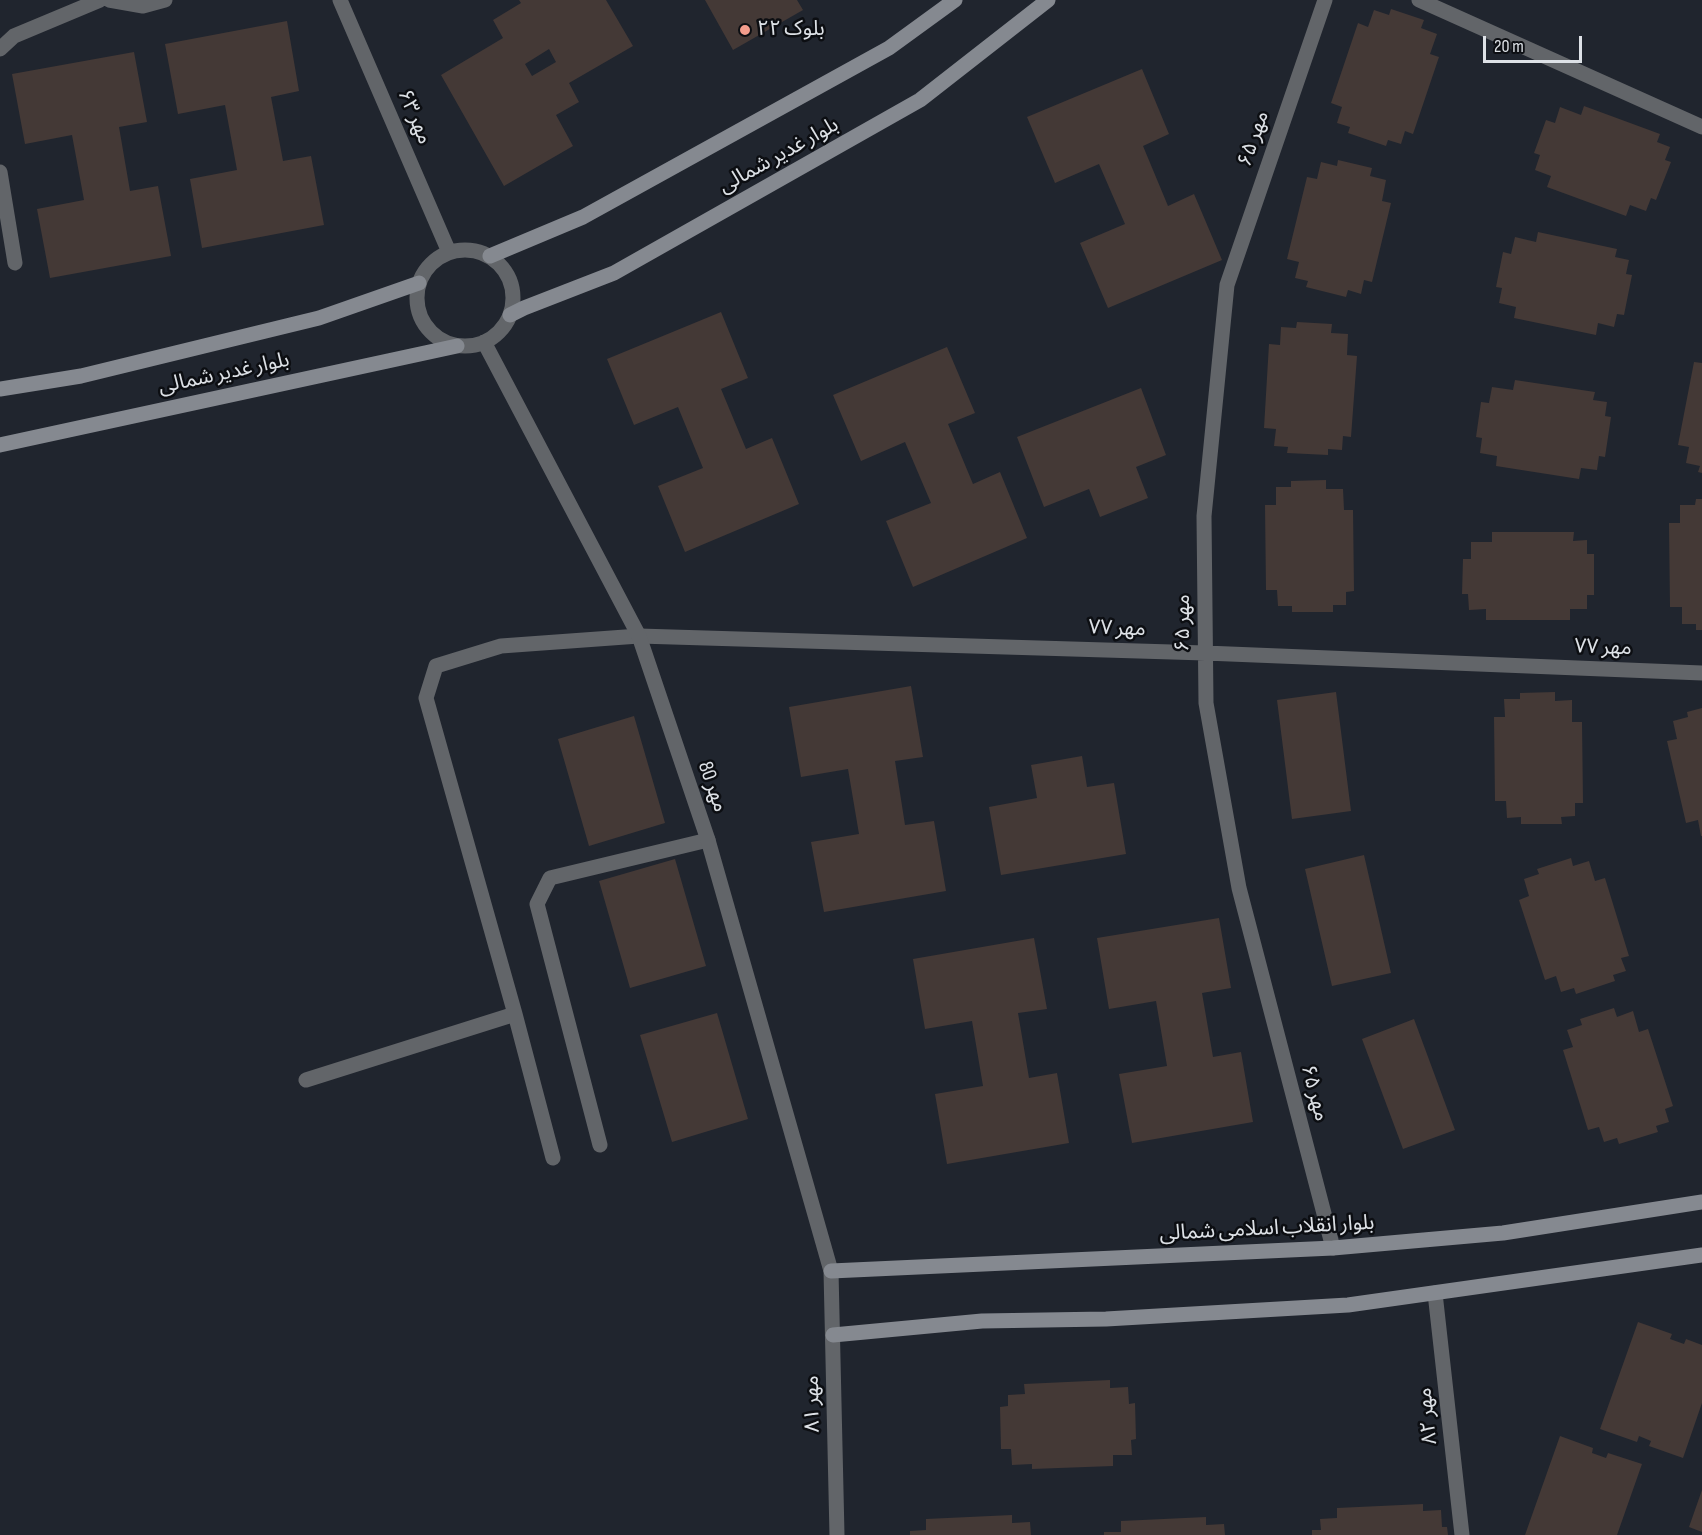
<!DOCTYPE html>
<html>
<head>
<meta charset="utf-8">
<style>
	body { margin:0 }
	#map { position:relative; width:1702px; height:1535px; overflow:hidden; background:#20252e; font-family:"Sofia Sans Condensed",sans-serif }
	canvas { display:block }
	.scale { position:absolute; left:1483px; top:36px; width:99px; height:27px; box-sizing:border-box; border:3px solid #dde1e6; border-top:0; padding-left:8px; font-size:18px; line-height:21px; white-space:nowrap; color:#dde1e6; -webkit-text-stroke:4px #0c0e12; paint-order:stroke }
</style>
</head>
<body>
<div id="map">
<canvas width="1702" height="1535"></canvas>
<div class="scale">20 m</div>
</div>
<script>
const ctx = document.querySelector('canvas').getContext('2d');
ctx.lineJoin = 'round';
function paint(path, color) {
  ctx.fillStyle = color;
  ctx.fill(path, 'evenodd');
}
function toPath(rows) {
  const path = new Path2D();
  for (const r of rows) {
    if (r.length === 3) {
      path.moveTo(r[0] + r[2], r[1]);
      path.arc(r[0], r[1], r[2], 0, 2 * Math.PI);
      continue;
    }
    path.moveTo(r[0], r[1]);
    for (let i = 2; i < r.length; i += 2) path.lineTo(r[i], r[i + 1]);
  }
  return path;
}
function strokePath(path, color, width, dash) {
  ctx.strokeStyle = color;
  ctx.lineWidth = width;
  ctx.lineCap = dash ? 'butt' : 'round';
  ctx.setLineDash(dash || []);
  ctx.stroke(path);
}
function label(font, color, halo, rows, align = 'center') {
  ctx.font = font + ' "Sofia Sans Condensed","Noto Sans Arabic",sans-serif';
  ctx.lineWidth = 5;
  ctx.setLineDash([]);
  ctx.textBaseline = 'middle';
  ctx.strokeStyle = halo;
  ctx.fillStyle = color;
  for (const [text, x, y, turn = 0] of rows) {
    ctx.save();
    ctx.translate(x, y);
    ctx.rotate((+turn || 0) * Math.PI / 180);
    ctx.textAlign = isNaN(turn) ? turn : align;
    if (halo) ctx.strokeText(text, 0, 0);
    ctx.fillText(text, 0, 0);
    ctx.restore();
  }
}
const building = toPath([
	[519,0,606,0,633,46,569,83,579,102,556,115,573,146,504,186,441,75,503,38,493,20,521,3],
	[549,49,556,62,532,76,525,64],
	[705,0,797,0,803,10,733,50],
	[1391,9,1424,20,1421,28,1437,34,1430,54,1439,57,1413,134,1405,131,1401,144,1388,140,1386,146,1348,133,1350,127,1337,123,1342,107,1331,103,1358,23,1368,27,1374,10,1389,15],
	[287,21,299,91,271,97,283,161,311,156,324,225,202,248,190,179,237,170,225,105,178,114,165,44],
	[134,52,147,122,119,127,130,191,158,186,171,256,50,278,37,209,84,200,72,135,25,144,12,74],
	[1142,69,1169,134,1143,146,1168,206,1194,194,1222,260,1108,308,1080,243,1125,224,1099,164,1055,183,1027,117],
	[1584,106,1660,134,1657,142,1670,147,1665,160,1671,162,1656,200,1651,198,1646,211,1630,205,1626,216,1547,187,1551,176,1535,170,1540,155,1534,153,1546,120,1555,123,1560,107,1581,115],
	[1338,160,1372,168,1370,176,1386,180,1382,201,1391,203,1372,282,1364,280,1361,294,1348,290,1346,297,1306,287,1308,281,1295,278,1299,262,1287,259,1307,177,1317,179,1321,162,1337,166],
	[1538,232,1617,249,1615,257,1629,260,1626,274,1632,275,1624,315,1617,314,1614,327,1598,323,1596,335,1514,318,1516,307,1499,303,1502,288,1496,287,1503,252,1511,254,1515,237,1536,242],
	[721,312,748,378,721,389,746,449,772,438,799,504,685,552,658,486,703,468,678,407,634,425,607,359],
	[1297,322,1332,324,1331,333,1348,334,1347,355,1357,356,1351,437,1343,436,1342,450,1328,449,1328,455,1287,453,1288,447,1274,446,1276,429,1264,428,1269,344,1280,345,1281,327,1296,328],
	[947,347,975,413,948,424,973,484,1000,472,1027,538,913,587,886,521,931,503,905,442,861,461,833,395],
	[1694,362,1702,363,1702,473,1698,472,1700,466,1686,463,1689,447,1678,445],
	[1515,380,1595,392,1593,400,1607,402,1605,416,1611,417,1605,457,1599,456,1597,470,1581,468,1579,479,1496,466,1497,456,1480,453,1482,438,1476,437,1481,402,1489,403,1492,387,1513,390],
	[1141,388,1166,455,1136,467,1148,498,1100,517,1089,489,1044,507,1017,437],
	[1326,480,1326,489,1343,489,1344,510,1353,510,1354,591,1346,592,1346,605,1333,605,1333,612,1292,612,1292,606,1278,606,1277,590,1266,590,1265,505,1276,505,1276,487,1291,487,1291,481],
	[1696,499,1702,499,1702,630,1696,630,1696,624,1682,624,1682,607,1670,607,1669,523,1680,523,1680,505,1695,505],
	[1492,532,1574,532,1573,541,1587,540,1587,554,1594,554,1594,595,1587,595,1587,609,1570,609,1570,620,1486,620,1486,609,1469,610,1468,594,1462,594,1463,559,1471,559,1471,542,1492,542],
	[911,686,923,757,895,761,905,825,934,821,946,891,824,912,811,842,859,834,848,769,801,777,789,707],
	[1336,692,1351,811,1292,819,1277,700],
	[1555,692,1555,701,1572,700,1572,722,1582,722,1583,803,1575,803,1575,816,1561,817,1562,824,1521,824,1521,817,1507,818,1506,801,1495,801,1494,717,1505,717,1504,699,1520,699,1520,693],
	[1702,708,1702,836,1701,836,1698,820,1686,823,1667,741,1677,739,1673,721,1688,717,1687,712],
	[634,716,665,823,589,846,558,739],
	[1082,756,1087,787,1114,783,1126,854,1001,875,989,807,1037,798,1031,765],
	[1364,855,1391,973,1332,986,1305,869],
	[1571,858,1573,866,1589,861,1595,881,1605,878,1629,956,1621,958,1626,971,1613,975,1615,981,1576,994,1574,988,1561,992,1556,976,1545,980,1519,900,1529,896,1524,879,1539,874,1537,869],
	[675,859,706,966,630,988,599,881],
	[1219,918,1231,988,1202,993,1213,1057,1241,1052,1253,1122,1132,1143,1119,1074,1167,1066,1156,1001,1109,1009,1097,938],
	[1034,938,1047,1009,1018,1013,1029,1078,1057,1073,1069,1143,947,1164,935,1094,983,1086,972,1021,925,1029,913,959],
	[1614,1008,1617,1017,1633,1011,1639,1032,1648,1029,1673,1106,1665,1109,1669,1122,1656,1126,1658,1132,1619,1144,1617,1138,1604,1142,1599,1127,1588,1130,1563,1050,1573,1047,1567,1030,1582,1025,1580,1019],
	[717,1013,748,1119,672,1142,640,1035],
	[1414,1019,1455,1130,1403,1149,1362,1039],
	[1638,1322,1672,1334,1670,1339,1684,1344,1686,1339,1702,1345,1702,1403,1683,1458,1649,1446,1651,1441,1639,1436,1637,1442,1600,1429],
	[1110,1380,1110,1388,1128,1387,1129,1404,1135,1403,1136,1439,1131,1440,1132,1455,1113,1455,1113,1466,1032,1469,1032,1464,1012,1465,1011,1449,1001,1449,1000,1407,1008,1406,1008,1395,1025,1394,1024,1384],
	[1560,1436,1593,1448,1592,1453,1606,1458,1608,1453,1642,1464,1617,1535,1525,1535],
	[1702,1490,1702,1532,1689,1527],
	[1423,1504,1423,1511,1441,1510,1442,1527,1447,1527,1448,1535,1312,1535,1312,1530,1321,1530,1320,1519,1337,1518,1337,1508],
	[1012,1515,1012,1523,1030,1522,1031,1535,910,1535,910,1531,926,1530,926,1519],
	[1206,1517,1206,1525,1224,1524,1225,1535,1104,1535,1104,1532,1121,1532,1121,1521]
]);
const service = toPath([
	[109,0,143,6,165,0],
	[1419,0,1702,127],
	[0,49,14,36,100,0],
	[0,172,15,263],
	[306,1080,515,1014],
	[600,1145,537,904,550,878,708,840],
	[553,1158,515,1014,426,698,436,666,501,646,639,636]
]);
const minor = toPath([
	[1325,0,1227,285,1204,516,1206,703,1239,888,1333,1248],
	[639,636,1205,653,1702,673],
	[1435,1293,1462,1535]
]);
const tertiary = toPath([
	[340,0,449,252],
	[465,298,48],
	[484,342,639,636,708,840,831,1271,837,1535]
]);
const secondary = toPath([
	[490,256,583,217,889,48,955,0],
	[510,315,524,308,614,273,920,100,1048,0],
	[0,389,81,376,319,318,419,283],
	[0,445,457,346],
	[831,1271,1333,1248,1503,1233,1702,1202],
	[833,1335,982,1321,1106,1319,1348,1305,1702,1255]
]);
const markers = [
	[745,30,6,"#f49d8c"]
];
const poiNames = [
	["بلوک ۲۲",757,30]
];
const streetNames = [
	["مهر ۶۳",414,117,67],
	["مهر ۶۵",1254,139,-71],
	["بلوار غدیر شمالی",779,156,-29],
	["بلوار غدیر شمالی",224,374,-12],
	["مهر ۶۵",1184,623,-90],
	["مهر ۷۷",1117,629,2],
	["مهر ۷۷",1603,648,2],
	["مهر 80",712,787,71],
	["مهر ۶۵",1314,1093,75],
	["بلوار انقلاب اسلامی شمالی",1267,1229,-3],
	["مهر ۸۱",813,1404,-91],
	["مهر ۸۲",1428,1416,-96]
];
paint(building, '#443936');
strokePath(service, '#626569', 15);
strokePath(minor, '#626569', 15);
strokePath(tertiary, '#626569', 15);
strokePath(secondary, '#858990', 15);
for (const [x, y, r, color] of markers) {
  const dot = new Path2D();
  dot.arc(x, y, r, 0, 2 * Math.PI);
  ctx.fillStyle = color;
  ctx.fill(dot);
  strokePath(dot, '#0c0e12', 2);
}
label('21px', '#dde1e6', '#0c0e12', poiNames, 'left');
label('21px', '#dde1e6', '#0c0e12', streetNames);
</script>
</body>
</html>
